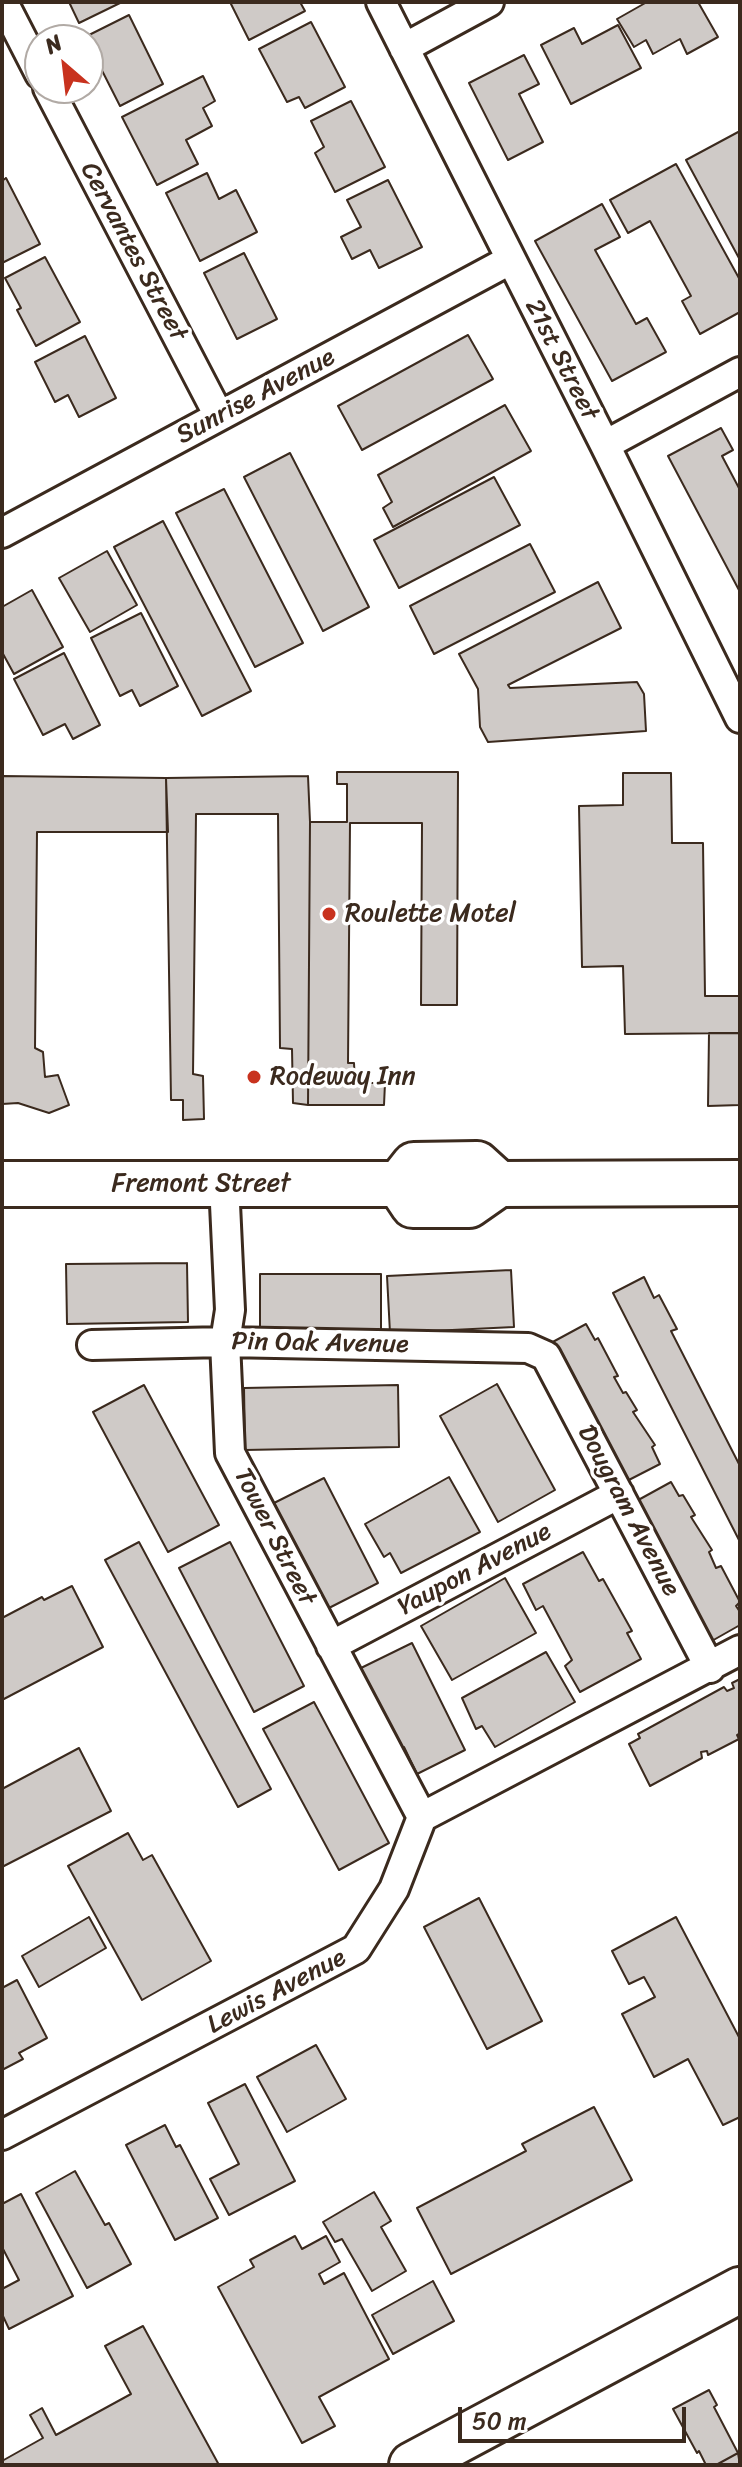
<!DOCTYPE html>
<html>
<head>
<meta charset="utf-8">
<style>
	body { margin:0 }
	#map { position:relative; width:742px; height:2467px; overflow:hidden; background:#fff; font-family:Sriracha,sans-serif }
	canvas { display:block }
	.frame { position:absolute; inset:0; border:4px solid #3b2a1e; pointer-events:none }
	.north { position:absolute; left:24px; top:24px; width:80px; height:80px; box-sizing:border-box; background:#fff; border:2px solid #b1aaa5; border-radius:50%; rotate:332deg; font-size:22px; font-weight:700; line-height:32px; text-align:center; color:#3b2a1e }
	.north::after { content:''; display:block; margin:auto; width:28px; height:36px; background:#c8321e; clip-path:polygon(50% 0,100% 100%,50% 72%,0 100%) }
	.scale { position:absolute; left:458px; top:2407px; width:228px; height:36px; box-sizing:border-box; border:4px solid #3b2a1e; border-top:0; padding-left:10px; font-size:24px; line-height:28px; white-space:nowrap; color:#3b2a1e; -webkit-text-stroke:6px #fff; paint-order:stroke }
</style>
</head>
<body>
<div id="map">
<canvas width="742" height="2467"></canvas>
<div class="frame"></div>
<div class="north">N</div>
<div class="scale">50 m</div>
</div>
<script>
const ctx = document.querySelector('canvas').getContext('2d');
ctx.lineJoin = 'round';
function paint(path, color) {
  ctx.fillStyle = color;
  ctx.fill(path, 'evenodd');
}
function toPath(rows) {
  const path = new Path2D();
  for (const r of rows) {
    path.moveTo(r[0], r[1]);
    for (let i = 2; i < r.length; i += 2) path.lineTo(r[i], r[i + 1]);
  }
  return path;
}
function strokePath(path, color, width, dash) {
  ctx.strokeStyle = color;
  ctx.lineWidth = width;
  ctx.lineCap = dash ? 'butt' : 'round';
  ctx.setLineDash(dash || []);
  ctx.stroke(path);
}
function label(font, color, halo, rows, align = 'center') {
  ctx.font = font + ' Sriracha,sans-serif';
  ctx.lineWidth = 7;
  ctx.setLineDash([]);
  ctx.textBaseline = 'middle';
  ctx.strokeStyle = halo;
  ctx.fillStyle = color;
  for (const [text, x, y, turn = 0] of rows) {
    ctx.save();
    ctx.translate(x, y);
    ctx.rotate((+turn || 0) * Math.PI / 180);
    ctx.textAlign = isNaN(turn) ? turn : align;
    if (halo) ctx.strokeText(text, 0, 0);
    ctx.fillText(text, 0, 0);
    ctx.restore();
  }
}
const building = toPath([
	[69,2,120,2,120,3,79,23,69,2],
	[230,2,300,2,305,11,249,40,230,2],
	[647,2,698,2,718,37,687,54,680,39,653,54,646,40,634,47,617,19,647,2],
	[129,15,163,84,120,106,85,37,129,15],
	[311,22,345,87,305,108,299,97,287,102,259,49,311,22],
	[618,25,641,68,571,104,541,45,574,28,582,44,618,25],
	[524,55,539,84,519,94,543,142,508,160,469,83,524,55],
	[203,76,215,101,203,108,212,126,186,140,198,164,157,185,122,117,203,76],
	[351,101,385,167,335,192,315,153,324,147,311,121,351,101],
	[740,131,740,260,686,160,740,131],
	[676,164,740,280,740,312,700,334,682,301,691,296,650,221,628,233,610,200,676,164],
	[207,173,219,199,236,190,257,232,200,261,166,193,207,173],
	[6,178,40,244,2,263,2,181,6,178],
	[388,180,422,247,379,268,370,250,352,259,341,237,361,227,347,200,388,180],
	[602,204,620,237,595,250,636,324,647,318,666,352,612,381,535,241,602,204],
	[244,253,277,319,237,339,204,273,244,253],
	[45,257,80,322,36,346,17,310,21,308,5,278,45,257],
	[468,335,493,379,362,450,338,406,468,335],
	[85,336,116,398,79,417,68,395,55,402,35,362,85,336],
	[505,405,531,451,393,527,383,508,392,502,378,475,505,405],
	[721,428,733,450,722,456,740,490,740,592,668,456,721,428],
	[290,453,369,607,323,631,244,477,290,453],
	[494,477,520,525,399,588,374,540,494,477],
	[224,489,303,643,255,667,176,513,224,489],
	[163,521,251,691,202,716,114,547,163,521],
	[530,544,555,592,434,654,410,606,530,544],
	[107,551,137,605,90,632,59,578,107,551],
	[598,582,621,628,508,685,510,688,637,682,644,694,646,731,488,742,480,727,478,689,459,654,598,582],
	[32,590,63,647,14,674,2,652,2,607,32,590],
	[141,613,178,686,140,706,132,690,120,696,91,638,141,613],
	[64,653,100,725,73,739,65,724,43,735,14,679,64,653],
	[337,772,458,772,457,1005,421,1005,422,823,350,823,348,1063,354,1063,355,1083,385,1083,384,1105,308,1105,310,822,347,822,347,784,337,784,337,772],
	[623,773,671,773,672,843,703,843,705,996,740,996,740,1033,625,1034,623,966,582,967,579,806,623,805,623,773],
	[2,776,166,778,168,832,37,832,35,1048,43,1052,45,1077,58,1075,69,1105,49,1113,18,1103,2,1104,2,776],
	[308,776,310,822,308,1105,293,1103,292,1049,280,1048,278,814,196,814,193,1074,203,1076,204,1119,183,1120,183,1100,171,1100,166,778,308,776],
	[709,1033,740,1033,740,1105,708,1106,709,1033],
	[187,1263,188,1322,67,1324,66,1264,187,1263],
	[511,1270,514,1327,390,1333,387,1276,511,1270],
	[260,1274,381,1274,381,1330,260,1329,260,1274],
	[644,1277,654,1298,659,1295,677,1329,671,1331,740,1466,740,1542,613,1293,644,1277],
	[586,1324,595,1340,598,1338,618,1376,614,1377,623,1393,626,1392,637,1410,633,1412,655,1445,652,1447,660,1464,621,1484,549,1344,586,1324],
	[497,1384,555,1490,498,1522,440,1416,497,1384],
	[144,1385,219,1525,168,1552,93,1412,144,1385],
	[398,1385,399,1447,245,1450,244,1388,398,1385],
	[449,1477,480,1532,401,1573,390,1553,384,1557,365,1524,449,1477],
	[324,1478,378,1583,327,1609,274,1503,324,1478],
	[671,1482,679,1496,683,1495,695,1515,691,1517,712,1550,709,1552,716,1568,721,1566,740,1602,736,1606,740,1612,740,1625,710,1642,631,1504,671,1482],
	[139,1542,271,1789,238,1807,105,1560,139,1542],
	[230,1542,304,1686,254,1712,179,1568,230,1542],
	[583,1552,599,1581,603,1579,632,1631,627,1633,641,1659,580,1692,565,1666,572,1660,543,1606,536,1610,523,1584,583,1552],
	[505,1578,536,1633,452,1680,421,1626,505,1578],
	[72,1586,103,1647,2,1700,2,1618,42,1597,44,1600,72,1586],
	[412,1643,465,1750,417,1774,404,1747,399,1750,361,1668,412,1643],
	[546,1652,575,1702,495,1747,482,1726,476,1729,462,1698,546,1652],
	[740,1679,740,1733,737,1735,739,1739,708,1755,707,1751,701,1752,702,1758,650,1786,629,1744,640,1738,638,1734,724,1687,727,1691,734,1688,732,1683,740,1679],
	[314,1702,389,1843,339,1870,263,1729,314,1702],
	[79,1748,111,1811,2,1867,2,1789,79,1748],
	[128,1833,143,1860,152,1855,211,1961,142,2000,68,1866,128,1833],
	[479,1898,542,2021,487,2049,424,1927,479,1898],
	[89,1917,106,1948,39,1987,22,1956,89,1917],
	[676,1917,740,2039,740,2117,723,2125,688,2059,654,2077,622,2014,655,1997,644,1977,629,1984,612,1951,676,1917],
	[17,1980,47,2038,19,2053,23,2059,2,2070,2,1988,17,1980],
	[316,2045,346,2099,287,2132,257,2077,316,2045],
	[245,2084,295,2181,229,2215,210,2179,239,2164,208,2103,245,2084],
	[594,2107,632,2180,451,2274,417,2208,526,2151,522,2144,594,2107],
	[165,2125,176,2147,180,2145,218,2218,175,2240,126,2145,165,2125],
	[75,2171,105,2225,109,2223,131,2264,87,2288,36,2193,75,2171],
	[374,2192,391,2221,381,2227,406,2271,372,2291,342,2239,335,2242,323,2222,374,2192],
	[21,2194,73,2296,9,2329,2,2314,2,2289,19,2280,2,2247,2,2204,21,2194],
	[295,2236,302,2249,326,2236,340,2262,319,2274,324,2284,344,2273,389,2359,319,2397,335,2426,302,2443,218,2287,254,2267,250,2260,295,2236],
	[433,2281,454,2321,393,2354,372,2315,433,2281],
	[143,2326,219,2465,2,2465,2,2461,43,2438,30,2415,42,2408,56,2435,131,2394,105,2346,143,2326],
	[709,2390,717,2405,714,2407,738,2453,716,2465,706,2465,699,2451,697,2453,673,2409,709,2390],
	[738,2453,740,2465,716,2465,738,2453]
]);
const minor = toPath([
	[3,2,40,74],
	[381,2,605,445,740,718],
	[404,48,489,2],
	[48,88,219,416],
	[605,445,740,372],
	[2,533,510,260],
	[224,1183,230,1310,225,1342,230,1453,422,1817],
	[92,1345,225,1342,528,1348,546,1356,710,1668],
	[331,1646,619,1494],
	[2,2135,356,1949,394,1889,422,1817,740,1650]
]);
const primary = toPath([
	[2,1184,399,1184],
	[399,1184,413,1205,469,1205,499,1184,740,1183],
	[399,1184,414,1165,477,1164,499,1184],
	[412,2465,740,2290]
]);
const markers = [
	[329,914,8,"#c8321e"],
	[254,1077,8,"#c8321e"]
];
const streetNames = [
	["Cervantes Street",133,252,62],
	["21st Street",561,360,63],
	["Sunrise Avenue",256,397,-28],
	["Fremont Street",201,1184],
	["Pin Oak Avenue",320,1344,1],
	["Dougram Avenue",628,1511,62],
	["Tower Street",274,1537,63],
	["Yaupon Avenue",475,1570,-28],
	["Lewis Avenue",277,1992,-28]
];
const poiNames = [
	["Roulette Motel",345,914],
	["Rodeway Inn",270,1077]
];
paint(building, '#cfcac7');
strokePath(building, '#3b2a1e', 2);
strokePath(minor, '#3b2a1e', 34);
strokePath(primary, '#3b2a1e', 50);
strokePath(minor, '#fff', 28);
strokePath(primary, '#fff', 44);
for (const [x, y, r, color] of markers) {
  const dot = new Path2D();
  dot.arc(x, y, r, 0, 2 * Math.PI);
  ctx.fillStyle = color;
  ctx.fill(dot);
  strokePath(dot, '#fff', 3);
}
label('26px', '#3b2a1e', '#fff', streetNames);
label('26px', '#3b2a1e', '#fff', poiNames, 'left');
</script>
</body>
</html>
